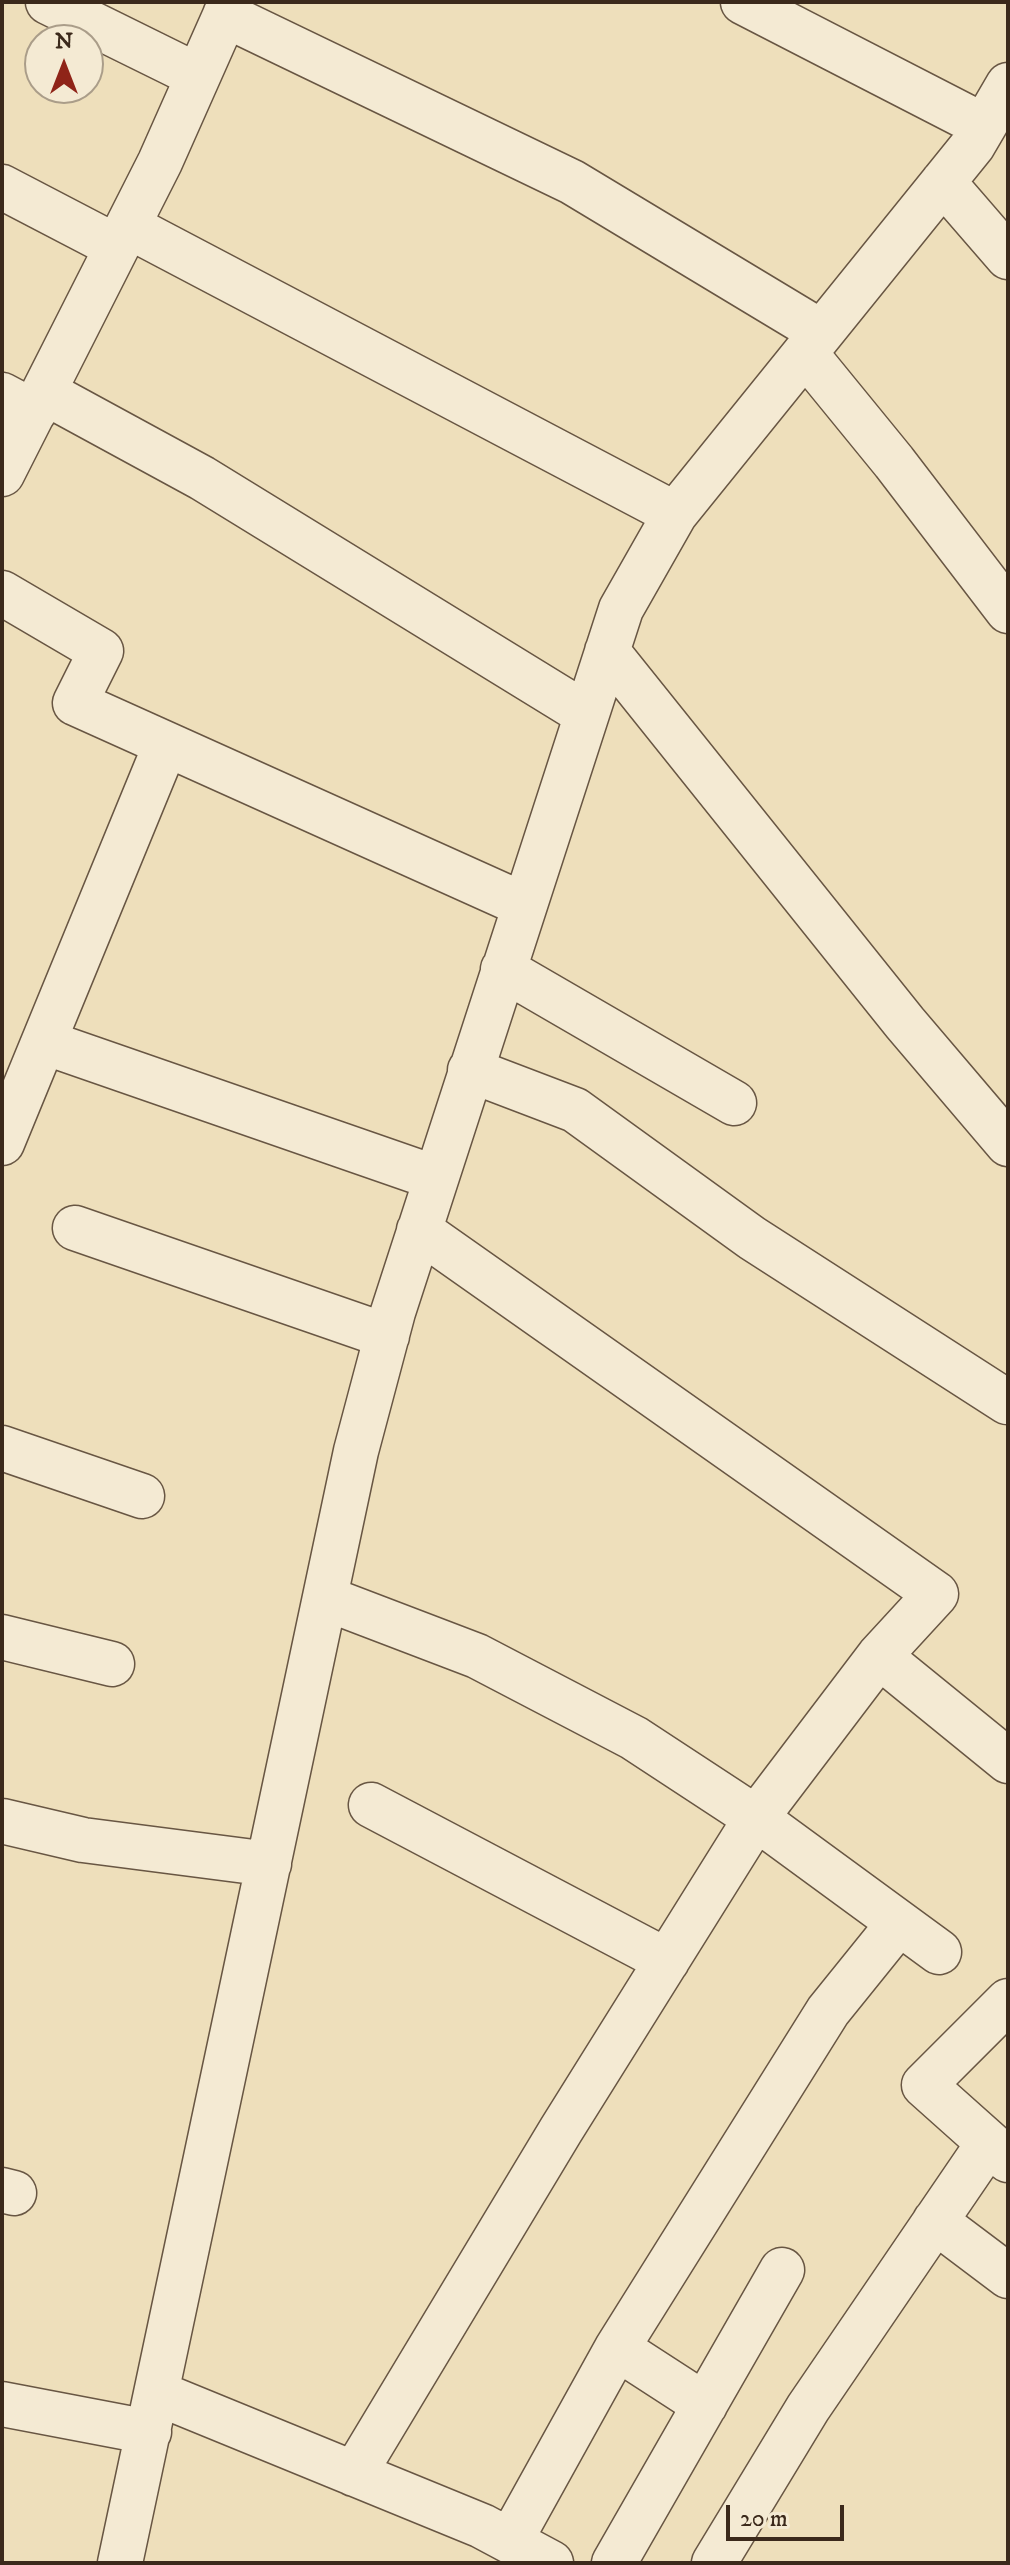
<!DOCTYPE html>
<html>
<head>
<meta charset="utf-8">
<style>
	body { margin:0 }
	#map { position:relative; width:1010px; height:2565px; overflow:hidden; background:#eedfbb; font-family:"IM FELL DW Pica",serif }
	canvas { display:block }
	.frame { position:absolute; inset:0; border:4px solid #3b291b; pointer-events:none }
	.north { position:absolute; left:24px; top:24px; width:80px; height:80px; box-sizing:border-box; background:#f4ead3; border:2px solid #aa9d89; border-radius:50%; rotate:0deg; font-size:22px; font-weight:700; line-height:32px; text-align:center; color:#3b291b }
	.north::after { content:''; display:block; margin:auto; width:28px; height:36px; background:#8f2418; clip-path:polygon(50% 0,100% 100%,50% 72%,0 100%) }
	.scale { position:absolute; left:726px; top:2505px; width:118px; height:36px; box-sizing:border-box; border:4px solid #3b291b; border-top:0; padding-left:10px; font-size:24px; line-height:28px; white-space:nowrap; color:#3b291b; -webkit-text-stroke:6px #f4ead3; paint-order:stroke }
</style>
</head>
<body>
<div id="map">
<canvas width="1010" height="2565"></canvas>
<div class="frame"></div>
<div class="north">N</div>
<div class="scale">20 m</div>
</div>
<script>
const ctx = document.querySelector('canvas').getContext('2d');
ctx.lineJoin = 'round';
function toPath(rows) {
  const path = new Path2D();
  for (const r of rows) {
    path.moveTo(r[0], r[1]);
    for (let i = 2; i < r.length; i += 2) path.lineTo(r[i], r[i + 1]);
  }
  return path;
}
function strokePath(path, color, width, dash) {
  ctx.strokeStyle = color;
  ctx.lineWidth = width;
  ctx.lineCap = dash ? 'butt' : 'round';
  ctx.setLineDash(dash || []);
  ctx.stroke(path);
}
const minor = toPath([
	[48,2,198,76],
	[743,2,984,126],
	[225,15,572,182,821,332],
	[943,182,1008,257],
	[2,187,117,247],
	[128,226,675,514],
	[805,353,894,462,1008,611],
	[44,392,202,478,586,714],
	[2,395,34,412],
	[2,474,160,162,231,2],
	[2,593,101,651,75,703,524,905],
	[607,651,905,1023,1008,1144],
	[503,969,734,1103],
	[44,1042,436,1178],
	[470,1070,575,1110,752,1238,1007,1402],
	[2,1143,166,744],
	[75,1228,387,1336],
	[2,1448,142,1496],
	[325,1598,477,1656,634,1738,756,1818,939,1952],
	[2,1637,112,1664],
	[879,1656,1008,1761],
	[371,1805,667,1961],
	[2,1821,83,1840,269,1864],
	[1008,2001,924,2085,1008,2160],
	[2,2190,14,2193],
	[935,2221,1008,2276],
	[617,2348,705,2405],
	[157,2393,482,2526,551,2563],
	[2,2404,149,2432],
	[354,2474,561,2130,756,1818,879,1656,936,1594,419,1230],
	[510,2541,617,2348,828,2011,899,1923],
	[120,2563,356,1451,393,1312,621,609,675,514,973,145,1008,85],
	[614,2563,782,2270],
	[714,2563,808,2408,988,2144]
]);
strokePath(minor, '#685643', 47);
strokePath(minor, '#f4ead3', 44);
</script>
</body>
</html>
